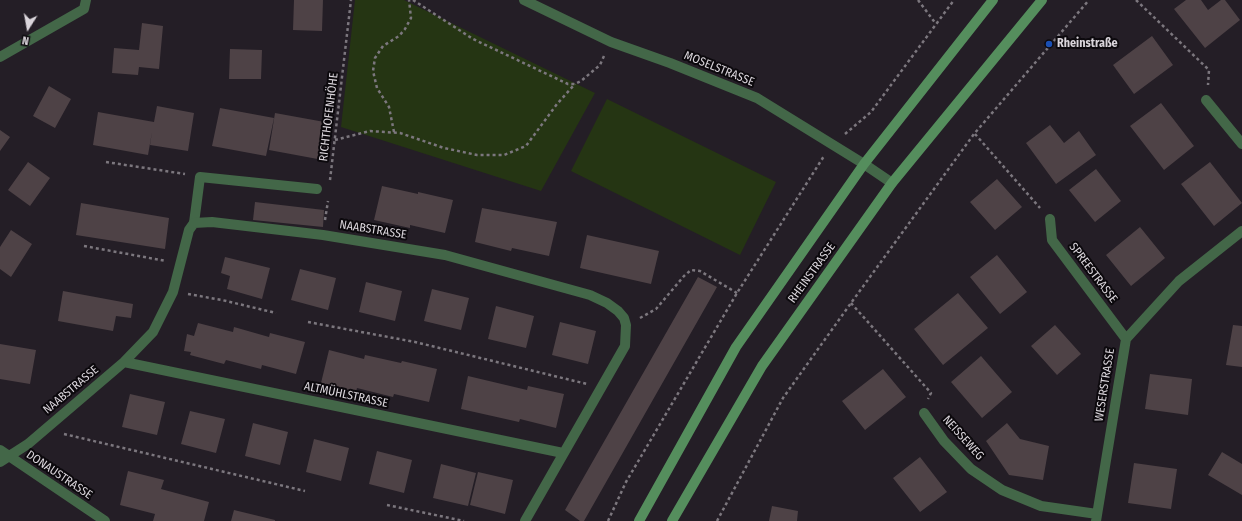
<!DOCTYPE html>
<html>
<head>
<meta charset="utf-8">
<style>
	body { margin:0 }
	#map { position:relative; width:1242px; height:521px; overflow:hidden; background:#241e26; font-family:"Fira Sans Condensed",sans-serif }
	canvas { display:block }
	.north { position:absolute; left:8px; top:8px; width:40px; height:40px; -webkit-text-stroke:3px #0c090d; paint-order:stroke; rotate:191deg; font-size:11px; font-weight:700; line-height:16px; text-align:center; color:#dad5db }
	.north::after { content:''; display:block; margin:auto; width:14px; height:18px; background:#dad5db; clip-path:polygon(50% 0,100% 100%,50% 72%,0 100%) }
</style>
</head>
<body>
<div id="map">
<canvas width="1242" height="521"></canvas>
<div class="north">N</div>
</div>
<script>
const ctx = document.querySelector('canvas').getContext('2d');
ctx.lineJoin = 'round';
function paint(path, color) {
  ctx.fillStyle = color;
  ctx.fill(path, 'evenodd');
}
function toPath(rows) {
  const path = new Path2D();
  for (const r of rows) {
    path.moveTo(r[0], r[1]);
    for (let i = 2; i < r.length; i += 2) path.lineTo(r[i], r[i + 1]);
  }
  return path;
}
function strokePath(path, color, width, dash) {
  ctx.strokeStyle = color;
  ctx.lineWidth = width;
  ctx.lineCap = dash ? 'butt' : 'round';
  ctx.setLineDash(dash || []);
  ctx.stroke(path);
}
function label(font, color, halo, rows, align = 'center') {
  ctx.font = font + ' "Fira Sans Condensed",sans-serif';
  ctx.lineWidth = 4;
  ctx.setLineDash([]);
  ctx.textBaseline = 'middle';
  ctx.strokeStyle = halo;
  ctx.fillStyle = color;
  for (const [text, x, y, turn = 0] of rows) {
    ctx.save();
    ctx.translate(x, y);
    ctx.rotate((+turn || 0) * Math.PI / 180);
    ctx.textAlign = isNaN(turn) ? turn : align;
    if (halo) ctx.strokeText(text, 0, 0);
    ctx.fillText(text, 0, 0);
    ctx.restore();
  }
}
const green = toPath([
	[355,0,404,0,595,93,541,191,341,127],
	[607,99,776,182,740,255,571,171]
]);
const building = toPath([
	[294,0,323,0,322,31,293,30],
	[1186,0,1201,0,1208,10,1221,0,1225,0,1240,20,1205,48,1174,9],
	[142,23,163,26,159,69,139,67,138,75,112,73,114,48,139,50],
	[1152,36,1173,65,1134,94,1113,65],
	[230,49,262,50,261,79,229,79],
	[49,86,71,99,55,128,33,116],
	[1161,103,1194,146,1164,170,1130,126],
	[157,106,194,113,188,151,150,145,152,132,148,155,93,145,98,112,154,122],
	[220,108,274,118,266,156,212,146],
	[275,113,330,123,323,160,269,150],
	[1050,125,1064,143,1079,131,1096,155,1056,184,1026,143],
	[0,130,10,137,0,151],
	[28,162,50,178,30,206,8,190],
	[1210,162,1242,203,1214,226,1181,184],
	[1096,169,1121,201,1095,222,1069,190],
	[997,179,1022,207,995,230,970,202],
	[382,186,418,194,418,192,453,200,445,233,410,225,410,228,374,220],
	[255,202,324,210,323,227,253,220],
	[81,203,169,218,165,249,76,235],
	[482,208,557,222,549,256,512,248,511,251,475,242],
	[1140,227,1165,258,1131,286,1106,255],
	[11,230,32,244,11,277,0,269,0,247],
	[587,235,659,251,651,284,580,268],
	[997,255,1027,292,1000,314,970,277],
	[225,257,270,268,262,299,227,289,230,276,221,273],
	[300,269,336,278,328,310,291,300],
	[698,277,717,287,584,521,580,521,565,510],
	[366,282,402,291,395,321,359,312],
	[432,289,469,298,461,330,424,321],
	[63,291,133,304,131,318,116,316,113,331,58,321],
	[958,293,988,328,943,365,914,329],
	[496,306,534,316,526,348,488,339],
	[560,322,596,331,588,364,552,355],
	[198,323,233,332,234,327,269,337,270,333,305,342,296,374,262,365,261,369,226,360,224,364,190,355,191,352,184,351,187,334,194,336],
	[1055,325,1081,354,1057,375,1031,346],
	[1233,325,1242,326,1242,367,1226,365],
	[0,344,36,350,30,384,0,379],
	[329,350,364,359,365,355,401,363,402,361,437,369,429,402,394,394,393,397,357,388,356,392,321,383],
	[981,356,1012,392,982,418,951,382],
	[883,369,906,397,865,430,842,401],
	[1150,374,1192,379,1188,415,1145,409],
	[468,376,527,390,528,386,564,394,556,428,520,419,519,422,461,409],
	[130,394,165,402,157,435,122,427],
	[190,411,225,419,216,453,181,444],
	[253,423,288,432,280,465,245,456],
	[1007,423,1020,439,1049,446,1043,480,1009,475,986,441],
	[314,439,349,448,341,481,306,472],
	[377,451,412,460,404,493,369,484],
	[1222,452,1242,464,1242,495,1208,475],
	[920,457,947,492,920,512,893,478],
	[1134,463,1177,469,1171,509,1128,503],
	[441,464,476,473,468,506,433,498],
	[128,471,164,480,161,489,209,502,204,521,153,521,155,514,120,505],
	[478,472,513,480,505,514,470,505],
	[772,506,798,511,797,521,769,521],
	[234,510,275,520,275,521,231,521]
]);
const path = toPath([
	[413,0,473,39,568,84,575,84,581,81,600,65,604,56],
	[918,0,936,24],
	[1136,0,1209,70,1208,85],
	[394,132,389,107,377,88,373,71,375,58,383,46,399,36,405,29,411,18,409,0],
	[845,134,871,112,954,0],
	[975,134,1040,208],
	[335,140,370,131,400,133,444,148,477,155,504,155,526,146,557,104,575,84],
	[106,162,185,174],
	[330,180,351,0],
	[325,220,328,201],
	[84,246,166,261],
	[188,294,222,300,276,313],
	[851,303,931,393,928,399],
	[640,318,656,309,684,276,691,270,700,271,737,293],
	[308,322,415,342,587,384],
	[64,434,305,491],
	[387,505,464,521],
	[608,521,626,482,737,293,824,156],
	[717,521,783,398,851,303,974,134,1089,0]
]);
const lane = toPath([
	[194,223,200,177,317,189]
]);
const street = toPath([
	[524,0,611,42,670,63,757,98,864,164,892,183],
	[0,57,84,9,86,0],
	[1206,100,1242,144],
	[1050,219,1052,240,1126,339],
	[124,362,563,453],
	[924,413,944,441,971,469,1002,490,1041,506,1097,514],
	[0,450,105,521],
	[0,462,28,444,124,362,153,332,173,292,189,230,194,223,212,222,323,235,445,255,590,295,607,303,618,311,624,318,626,325,625,346,525,521],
	[1096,521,1126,339,1179,281,1242,231]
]);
const secondary = toPath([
	[639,521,736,347,864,164,993,0],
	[672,521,762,366,892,183,1042,0]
]);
const markers = [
	[1049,44,4,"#1a4fb4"]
];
const poiNames = [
	["Rheinstraße",1057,44]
];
const streetNames = [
	["MOSELSTRASSE",719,69,22],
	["RICHTHOFENHÖHE",329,117,-83],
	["NAABSTRASSE",373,230,9],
	["RHEINSTRASSE",812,273,-54],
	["SPREESTRASSE",1093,273,53],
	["WESERSTRASSE",1105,385,-81],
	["NAABSTRASSE",71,390,-40],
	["ALTMÜHLSTRASSE",346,395,12],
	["NEISSEWEG",963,438,48],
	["DONAUSTRASSE",59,475,34]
];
paint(green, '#253513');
paint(building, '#4e4246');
strokePath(path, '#7c777e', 2.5, [3, 3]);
strokePath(lane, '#436748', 10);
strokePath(street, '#436748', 10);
strokePath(secondary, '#558e5d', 10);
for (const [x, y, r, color] of markers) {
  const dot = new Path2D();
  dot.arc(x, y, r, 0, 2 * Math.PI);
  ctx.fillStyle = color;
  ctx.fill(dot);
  strokePath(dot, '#0c090d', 1.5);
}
label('bold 12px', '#dad5db', '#0c090d', poiNames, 'left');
label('12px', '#dad5db', '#0c090d', streetNames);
</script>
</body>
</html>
